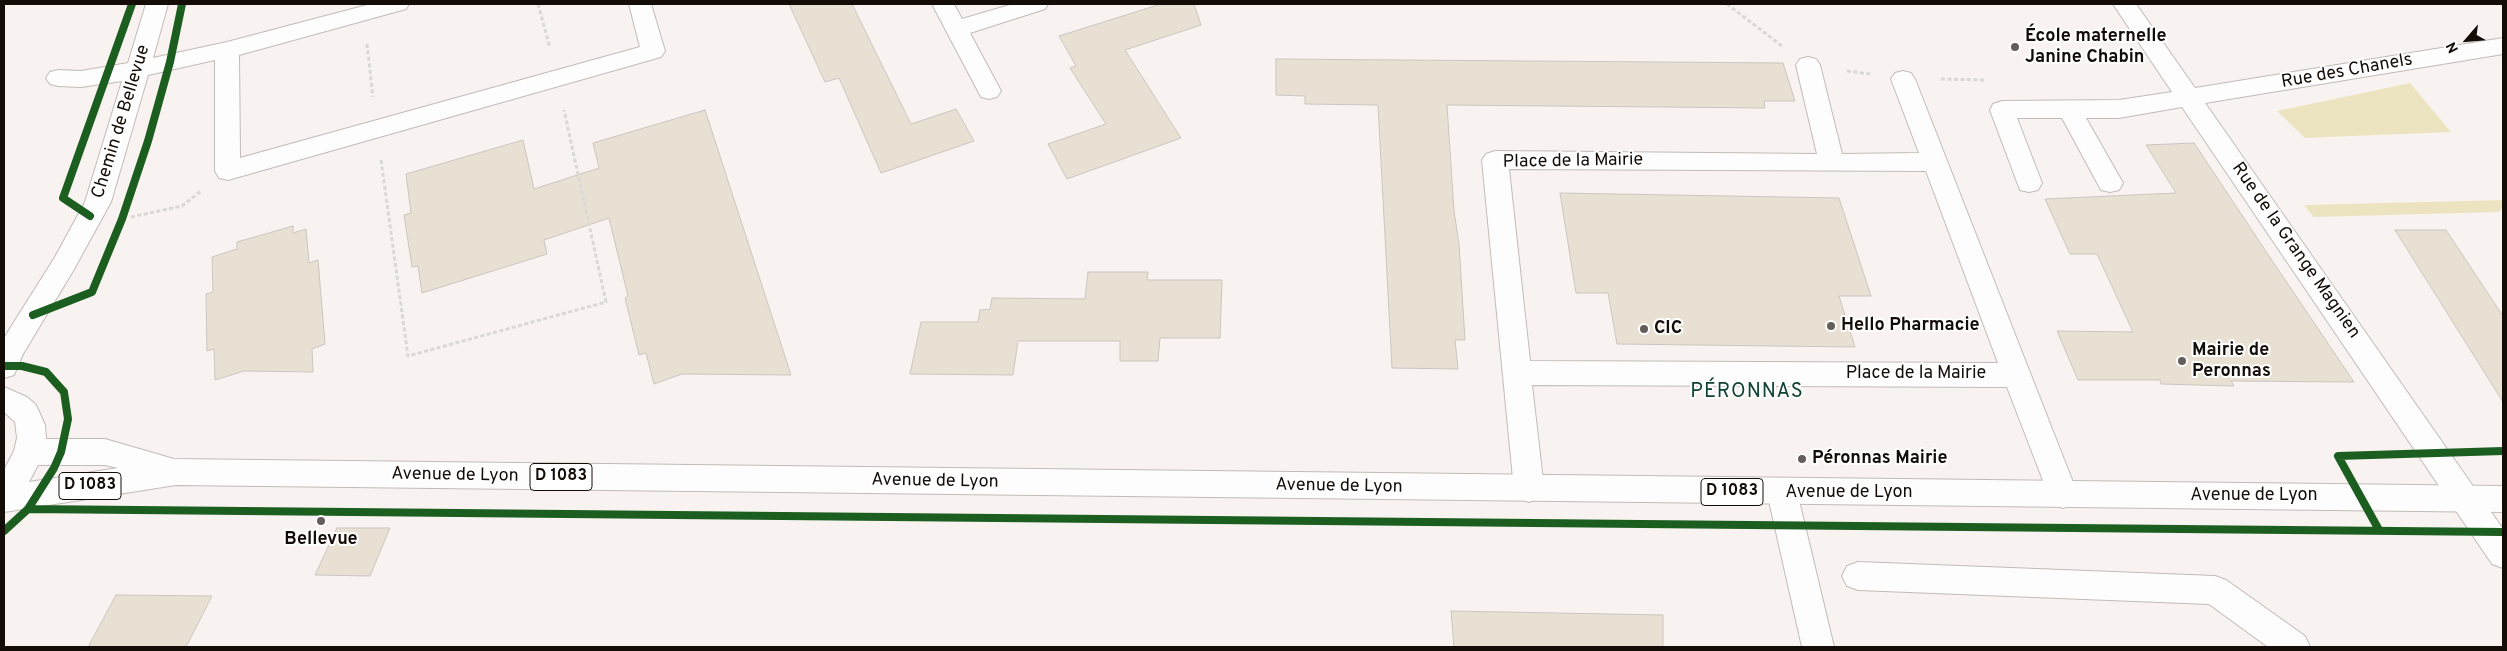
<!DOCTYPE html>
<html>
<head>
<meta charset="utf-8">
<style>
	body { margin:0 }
	#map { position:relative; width:2507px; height:651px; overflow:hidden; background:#f8f3f0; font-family:Overpass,sans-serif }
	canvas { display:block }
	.frame { position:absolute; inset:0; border:5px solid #140c07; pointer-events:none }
	.north { position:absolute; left:2442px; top:15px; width:50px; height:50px; -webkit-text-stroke:4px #fff; paint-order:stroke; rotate:243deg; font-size:14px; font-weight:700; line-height:20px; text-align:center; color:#140c07 }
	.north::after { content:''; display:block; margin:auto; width:18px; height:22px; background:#140c07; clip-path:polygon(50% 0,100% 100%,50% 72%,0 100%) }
</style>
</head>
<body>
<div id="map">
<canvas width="2507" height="651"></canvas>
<div class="frame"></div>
<div class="north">N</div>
</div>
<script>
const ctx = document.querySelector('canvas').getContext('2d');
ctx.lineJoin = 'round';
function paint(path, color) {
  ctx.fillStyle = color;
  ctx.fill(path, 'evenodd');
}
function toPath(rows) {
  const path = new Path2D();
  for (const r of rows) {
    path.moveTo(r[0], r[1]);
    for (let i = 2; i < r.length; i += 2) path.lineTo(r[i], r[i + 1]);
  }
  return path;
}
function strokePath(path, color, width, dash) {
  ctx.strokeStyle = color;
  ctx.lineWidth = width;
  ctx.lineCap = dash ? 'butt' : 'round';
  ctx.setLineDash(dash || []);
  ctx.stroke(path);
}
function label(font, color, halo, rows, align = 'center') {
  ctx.font = font + ' Overpass,sans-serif';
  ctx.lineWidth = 4;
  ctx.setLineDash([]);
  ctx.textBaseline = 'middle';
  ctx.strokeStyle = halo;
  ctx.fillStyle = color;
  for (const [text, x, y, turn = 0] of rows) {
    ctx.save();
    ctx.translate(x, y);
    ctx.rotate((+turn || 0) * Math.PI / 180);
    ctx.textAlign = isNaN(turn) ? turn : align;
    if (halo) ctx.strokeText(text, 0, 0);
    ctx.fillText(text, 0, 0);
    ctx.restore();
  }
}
const green = toPath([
	[2410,83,2451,132,2305,138,2277,111],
	[2503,200,2503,206,2499,212,2314,217,2304,205]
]);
const building = toPath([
	[789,4,852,4,911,124,956,109,974,141,881,173,839,78,825,82,789,4],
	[1161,4,1194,4,1201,25,1125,50,1181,138,1067,179,1048,144,1106,124,1070,68,1076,66,1059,36,1161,4],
	[1276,59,1783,63,1795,101,1764,101,1765,108,1447,105,1454,211,1459,244,1465,340,1455,340,1458,369,1392,368,1378,105,1305,104,1305,96,1276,95,1276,59],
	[705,110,791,375,682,374,654,384,646,353,639,355,625,298,628,296,609,218,544,240,547,254,422,293,418,266,412,267,404,215,411,213,406,174,523,140,534,189,599,168,593,143,705,110],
	[2194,143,2273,262,2354,382,2231,381,2234,386,2161,384,2160,380,2078,380,2057,331,2133,332,2097,254,2070,254,2045,199,2176,193,2146,145,2194,143],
	[1560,193,1839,198,1871,296,1839,296,1855,347,1617,344,1608,293,1576,293,1560,193],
	[293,226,293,233,306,229,309,263,318,260,325,344,312,349,313,372,244,371,215,380,214,349,207,351,206,294,213,292,212,257,237,249,237,242,293,226],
	[2395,230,2446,230,2503,316,2503,402,2395,230],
	[1088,272,1148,272,1147,280,1222,280,1220,338,1160,338,1158,361,1120,361,1120,341,1018,341,1013,375,910,374,921,322,978,322,980,310,990,309,992,298,1085,299,1088,272],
	[337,528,390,528,370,576,315,575,337,528],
	[116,595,212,596,186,647,88,647,116,595],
	[1451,611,1663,615,1663,647,1454,647,1451,611]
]);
const path = toPath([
	[538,4,550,48],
	[1727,4,1782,46],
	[367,44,373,97],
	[1847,71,1870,74],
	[1941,79,1985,80],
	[381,160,408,356,606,302,564,110],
	[131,217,182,206,201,191]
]);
const minor = toPath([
	[146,4,168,4,153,58,227,42,371,4,409,4,406,9,239,55,240,158,640,47,629,4,651,4,665,51,661,57,228,180,219,178,215,171,215,60,148,75,111,202,73,271,23,354,14,375,4,378,4,338,55,257,85,202,122,81,81,87,58,86,50,84,46,78,50,72,58,70,81,71,128,63,146,4],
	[932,4,954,4,962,19,1013,4,1048,4,1045,9,970,33,1001,91,997,97,989,99,981,97,932,4],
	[2113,4,2136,4,2195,88,2503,38,2503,54,2205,103,2503,529,2503,568,2492,564,2182,107,2119,118,2086,118,2123,183,2119,190,2110,192,2101,190,2062,118,2017,118,2042,183,2038,190,2029,192,2020,190,1990,110,1993,104,2002,101,2119,100,2172,92,2113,4],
	[1808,57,1816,59,1820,65,1842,154,1919,153,1891,79,1895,73,1903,71,1911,73,1915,79,2078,495,2074,504,2063,508,2052,504,2007,387,1532,385,1544,489,1540,498,1529,502,1518,498,1514,489,1482,160,1486,154,1495,151,1817,154,1796,65,1800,59,1808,57],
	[1509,169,1926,171,1998,363,1530,361,1509,169],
	[1782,479,1793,483,1797,492,1834,647,1802,647,1767,492,1771,483,1782,479],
	[1858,562,2215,576,2226,580,2305,636,2310,647,2268,647,2209,604,1858,590,1847,586,1842,576,1847,566,1858,562]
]);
const major = toPath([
	[4,387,27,397,36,405,45,425,46,439,105,439,174,459,2503,486,2503,512,176,485,4,512,4,470,14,451,17,438,15,422,4,412,4,387],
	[38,465,105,465,118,468,29,482,38,465]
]);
const cycleway = toPath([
	[90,216,63,198,132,4],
	[33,315,92,292,122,219,148,141,170,62,182,4],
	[4,366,22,366,46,372,64,392,68,419,61,452,54,468,28,509,4,531],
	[28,509,2503,532],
	[2379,530,2338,456,2503,451]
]);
const markers = [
	[2015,47,5,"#645d59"],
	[1831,326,5,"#645d59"],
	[1644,329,5,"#645d59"],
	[2182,361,5,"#645d59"],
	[1802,459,5,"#645d59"],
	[321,521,5,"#645d59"]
];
const shields = [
	[561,477,62],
	[90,486,62],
	[1732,492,62]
];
const shieldNames = [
	["D 1083",561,477],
	["D 1083",90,486],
	["D 1083",1732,492]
];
const poiNames = [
	["École maternelle",2025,37],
	["Janine Chabin",2025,58],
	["Hello Pharmacie",1841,326],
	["CIC",1654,329],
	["Mairie de",2192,351],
	["Peronnas",2192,372],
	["Péronnas Mairie",1812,459],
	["Bellevue",321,540,"center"]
];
const streetNames = [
	["Rue des Chanels",2347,72,-10],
	["Chemin de Bellevue",122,122,-73],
	["Place de la Mairie",1573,162,-1],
	["Rue de la Grange Magnien",2295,251,55],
	["Place de la Mairie",1916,374],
	["Avenue de Lyon",455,476,1],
	["Avenue de Lyon",935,482,1],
	["Avenue de Lyon",1339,487,1],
	["Avenue de Lyon",1849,493],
	["Avenue de Lyon",2254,496]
];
const quarterNames = [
	["PÉRONNAS",1747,393]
];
paint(green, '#ece4c1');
paint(building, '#e9e0d4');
strokePath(building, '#cac5c0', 1);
strokePath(minor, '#c2bbb7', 2);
strokePath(major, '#c2bbb7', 2);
strokePath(path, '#d9d8d6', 3, [4, 2.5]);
paint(minor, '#fefdfd');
paint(major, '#fefdfd');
strokePath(cycleway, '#1b5e20', 8);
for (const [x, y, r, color] of markers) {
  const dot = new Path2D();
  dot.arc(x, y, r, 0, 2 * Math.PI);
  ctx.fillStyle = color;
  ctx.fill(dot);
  strokePath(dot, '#fff', 2);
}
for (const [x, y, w] of shields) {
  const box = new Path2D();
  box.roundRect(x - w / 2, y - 13.5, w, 27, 4);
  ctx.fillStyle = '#fff';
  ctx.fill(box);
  strokePath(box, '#140c07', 1);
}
label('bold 16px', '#140c07', null, shieldNames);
label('bold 18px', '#140c07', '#fff', poiNames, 'left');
label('18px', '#140c07', '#fff', streetNames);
ctx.letterSpacing = '1px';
label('20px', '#104334', '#fff', quarterNames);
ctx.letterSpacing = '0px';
</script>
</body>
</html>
